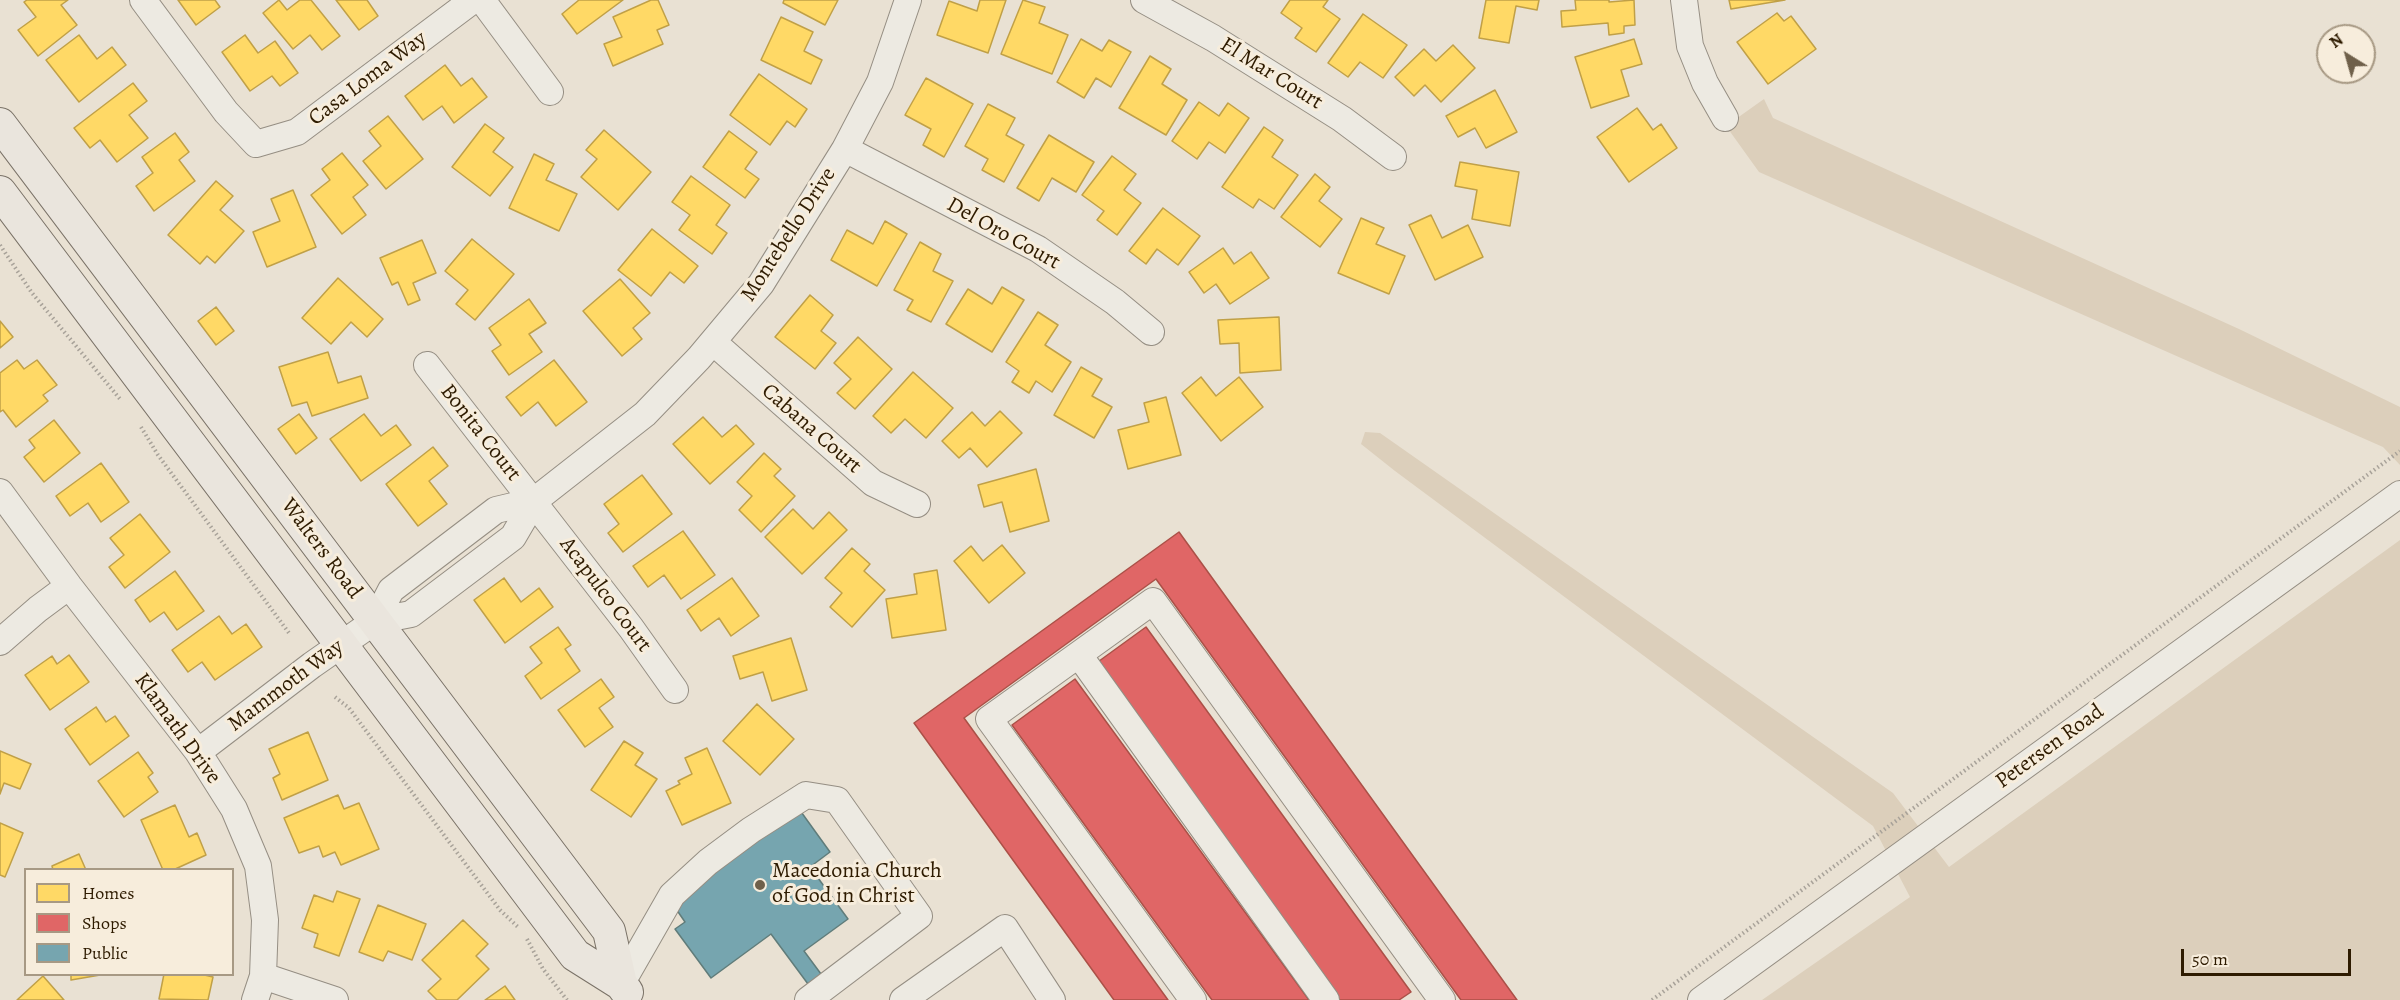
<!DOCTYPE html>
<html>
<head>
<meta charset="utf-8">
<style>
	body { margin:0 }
	#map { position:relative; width:2400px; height:1000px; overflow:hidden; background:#e9e1d3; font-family:Alegreya,serif }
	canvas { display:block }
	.legend { position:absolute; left:24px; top:868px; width:210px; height:108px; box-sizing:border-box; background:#f7eddc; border:2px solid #a79984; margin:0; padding:8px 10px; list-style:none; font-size:18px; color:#2e1b00 }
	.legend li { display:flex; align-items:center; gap:12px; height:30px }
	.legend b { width:30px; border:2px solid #a79984 }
	.north { position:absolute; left:2316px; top:24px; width:60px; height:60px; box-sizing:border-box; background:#f7eddc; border:2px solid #a79984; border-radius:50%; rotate:323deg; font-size:16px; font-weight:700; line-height:24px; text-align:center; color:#2e1b00 }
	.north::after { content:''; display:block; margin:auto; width:21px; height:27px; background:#6f604a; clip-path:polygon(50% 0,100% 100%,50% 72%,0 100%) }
	.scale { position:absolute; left:2181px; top:949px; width:170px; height:27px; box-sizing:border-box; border:3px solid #2e1b00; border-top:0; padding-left:8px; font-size:18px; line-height:21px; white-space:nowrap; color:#2e1b00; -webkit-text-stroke:4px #f7eddc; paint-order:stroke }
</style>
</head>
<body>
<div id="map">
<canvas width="2400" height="1000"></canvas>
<ul class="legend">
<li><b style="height:16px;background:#ffd966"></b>Homes</li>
<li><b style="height:16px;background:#e06666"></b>Shops</li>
<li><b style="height:16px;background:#76a5af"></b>Public</li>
</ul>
<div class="north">N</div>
<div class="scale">50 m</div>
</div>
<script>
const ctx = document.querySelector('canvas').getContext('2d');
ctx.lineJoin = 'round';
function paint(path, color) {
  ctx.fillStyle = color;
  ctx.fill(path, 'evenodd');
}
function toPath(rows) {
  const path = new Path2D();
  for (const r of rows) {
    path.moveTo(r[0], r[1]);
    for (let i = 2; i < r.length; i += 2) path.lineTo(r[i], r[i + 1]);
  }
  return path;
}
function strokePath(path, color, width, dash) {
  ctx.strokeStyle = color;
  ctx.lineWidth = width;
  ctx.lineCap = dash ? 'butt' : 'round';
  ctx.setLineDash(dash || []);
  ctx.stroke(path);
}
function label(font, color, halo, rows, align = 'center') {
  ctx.font = font + ' Alegreya,serif';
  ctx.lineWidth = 6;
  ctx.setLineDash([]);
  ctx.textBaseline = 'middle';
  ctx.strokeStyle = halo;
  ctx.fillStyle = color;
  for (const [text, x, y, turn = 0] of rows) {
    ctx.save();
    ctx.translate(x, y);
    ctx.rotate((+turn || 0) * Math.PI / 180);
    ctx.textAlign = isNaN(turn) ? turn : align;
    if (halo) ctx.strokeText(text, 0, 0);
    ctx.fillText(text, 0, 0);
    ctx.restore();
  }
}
const green = toPath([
	[1764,99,1773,118,2239,329,2400,407,2400,465,2383,447,1759,172,1726,126],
	[1365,432,1380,433,1893,793,1949,867,2400,540,2400,1000,1762,1000,1910,897,1873,826,1395,471,1361,444]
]);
const homes = toPath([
	[27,0,68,0,61,5,77,25,38,56,18,30,36,17,24,2,27,0],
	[178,0,215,0,220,7,196,25,178,0],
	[279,0,287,10,300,0,311,0,340,36,322,50,310,35,293,49,263,13,279,0],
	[336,0,367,0,378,16,359,30,336,0],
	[579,0,623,0,577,34,562,14,579,0],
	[651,0,658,0,669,25,657,30,663,44,613,66,604,44,622,37,613,17,651,0],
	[784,0,838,0,825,25,783,3,784,0],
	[980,0,1006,0,988,53,937,35,949,1,977,11,980,0],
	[1023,0,1045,7,1039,23,1068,35,1052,74,1001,54,1023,0],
	[1290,0,1328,0,1323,7,1340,19,1316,52,1295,38,1302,28,1281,13,1290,0],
	[1486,0,1539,0,1537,10,1516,6,1509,43,1479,38,1486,0],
	[1575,0,1609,0,1609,2,1634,0,1635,25,1624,26,1624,33,1609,35,1608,23,1562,27,1561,11,1576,10,1575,0],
	[1729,0,1785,0,1731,9,1729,0],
	[1777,13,1784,21,1791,16,1816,49,1768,84,1737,42,1777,13],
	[1363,14,1407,45,1383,78,1360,62,1348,77,1328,63,1363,14],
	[781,17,813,32,804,51,822,60,811,84,761,60,781,17],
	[79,35,97,59,112,47,126,65,79,102,46,60,79,35],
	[245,35,258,53,275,41,298,73,280,86,272,76,250,91,222,52,245,35],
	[1081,39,1102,51,1109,40,1131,52,1111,87,1096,78,1084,98,1057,82,1081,39],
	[1634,39,1642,64,1621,70,1629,96,1591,108,1575,57,1634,39],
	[1453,45,1475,68,1441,102,1425,85,1414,96,1395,77,1424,49,1436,61,1453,45],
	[1150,56,1171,69,1162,84,1187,100,1166,135,1119,108,1150,56],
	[445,65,461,86,472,78,487,97,454,123,442,106,423,120,405,96,445,65],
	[759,74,807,109,795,127,787,121,770,145,730,115,759,74],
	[926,78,973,104,944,157,923,145,931,129,905,115,926,78],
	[133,83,147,101,129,115,148,138,117,162,100,140,90,148,74,128,133,83],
	[1495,90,1517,132,1486,148,1475,128,1458,137,1446,116,1495,90],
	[1199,102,1219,116,1228,103,1249,118,1225,153,1209,142,1197,159,1172,141,1199,102],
	[988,104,1015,118,1006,135,1024,145,1004,182,982,170,988,159,965,146,988,104],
	[1637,108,1653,130,1661,124,1677,148,1629,182,1597,137,1637,108],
	[388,116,423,159,386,189,363,161,381,146,369,131,388,116],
	[485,124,504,138,493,152,513,167,490,196,452,167,485,124],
	[1264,127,1283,140,1272,157,1298,175,1274,209,1259,199,1253,208,1222,187,1264,127],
	[604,130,651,172,618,210,581,177,597,159,586,150,604,130],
	[729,131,757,152,745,169,759,179,745,198,703,167,729,131],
	[175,133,189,152,179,160,195,181,154,211,136,186,153,173,142,157,175,133],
	[1049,135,1094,162,1076,192,1052,178,1039,201,1017,188,1049,135],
	[342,153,368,185,353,197,366,215,342,234,311,195,330,180,322,169,342,153],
	[534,154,554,164,546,180,577,194,559,231,509,208,534,154],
	[1112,156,1136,174,1124,190,1141,203,1117,235,1097,220,1104,211,1082,195,1112,156],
	[1460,162,1519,172,1510,226,1472,219,1477,190,1455,186,1460,162],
	[1315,174,1330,187,1319,201,1342,219,1320,247,1281,217,1315,174],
	[691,176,730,205,716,225,727,233,712,254,679,230,690,215,672,202,691,176],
	[216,181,233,196,220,210,244,231,215,263,207,256,200,264,168,235,216,181],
	[293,190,316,247,267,267,253,232,280,221,271,199,293,190],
	[1163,208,1200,236,1178,265,1157,249,1146,264,1129,251,1163,208],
	[1431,215,1442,238,1468,225,1483,257,1435,280,1409,225,1431,215],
	[1361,218,1384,228,1376,244,1405,256,1389,294,1338,273,1361,218],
	[885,221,907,234,877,286,831,260,847,230,873,244,885,221],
	[652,229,698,266,684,283,670,272,651,296,618,270,652,229],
	[472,239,514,274,475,320,456,304,468,290,445,271,472,239],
	[422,240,436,273,413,283,420,300,408,305,398,282,392,285,380,258,422,240],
	[920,242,941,254,933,271,953,281,931,322,907,310,913,300,894,290,920,242],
	[1223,248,1234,264,1251,252,1269,278,1230,304,1216,284,1204,293,1189,272,1223,248],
	[338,278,383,319,367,337,351,322,331,344,302,318,338,278],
	[620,279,650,313,633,328,642,339,622,356,583,311,620,279],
	[1002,287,1024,300,992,352,946,324,968,289,992,304,1002,287],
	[810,295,833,315,821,331,836,343,815,369,775,337,810,295],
	[529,299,546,323,529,334,542,352,509,375,492,351,501,345,489,328,529,299],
	[216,307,234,331,216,345,198,321,216,307],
	[1038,312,1058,325,1045,345,1071,362,1052,392,1036,381,1029,393,1012,382,1019,371,1006,362,1038,312],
	[1279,317,1281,370,1240,373,1239,343,1220,344,1218,320,1279,317],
	[0,321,13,337,0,348,0,321],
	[858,337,892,369,855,409,837,393,851,379,834,363,858,337],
	[328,352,338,383,361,376,368,398,312,416,307,402,292,406,279,367,328,352],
	[17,360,24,369,37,360,57,385,43,395,48,401,16,427,3,410,0,412,0,373,17,360],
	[554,360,587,402,556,426,538,402,521,416,506,397,554,360],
	[1081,367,1102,379,1092,396,1112,407,1094,438,1054,415,1081,367],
	[913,372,953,408,926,438,905,419,891,433,873,416,913,372],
	[1201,377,1216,396,1239,377,1263,407,1221,441,1182,393,1201,377],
	[1166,397,1181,455,1128,469,1118,430,1149,422,1144,403,1166,397],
	[1000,411,1022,433,987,467,970,448,959,458,942,441,972,412,985,426,1000,411],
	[299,414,317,438,296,454,278,429,299,414],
	[364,414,381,436,396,425,411,445,361,481,330,439,364,414],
	[703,417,722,437,736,425,754,444,710,484,673,444,703,417],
	[54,420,80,453,44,482,24,457,35,448,29,440,54,420],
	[433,447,448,466,429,481,447,504,418,526,386,484,433,447],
	[764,453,781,469,774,476,795,496,761,532,739,510,752,496,737,482,764,453],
	[101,463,129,502,101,522,88,503,70,516,56,496,101,463],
	[1036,469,1049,521,1010,532,1002,502,984,507,978,485,1036,469],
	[642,475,672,514,623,552,608,533,619,524,604,504,642,475],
	[793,509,813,529,829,512,847,530,802,574,765,537,793,509],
	[140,514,170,552,125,588,109,567,124,555,110,538,140,514],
	[683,531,715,575,681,599,664,575,648,587,633,566,683,531],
	[1002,545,1025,573,989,603,954,561,971,546,983,561,1002,545],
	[852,548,870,564,864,571,885,590,852,627,830,607,842,593,825,578,852,548],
	[937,570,946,630,892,638,886,599,917,594,914,574,937,570],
	[175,571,204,611,177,630,164,612,150,622,135,600,175,571],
	[504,578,521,602,539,588,553,607,505,643,474,600,504,578],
	[732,578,759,616,731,636,719,618,701,631,687,610,732,578],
	[219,616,232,634,246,624,262,647,215,680,202,662,188,672,172,650,219,616],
	[558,627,571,645,565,649,580,671,541,699,525,676,542,663,530,647,558,627],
	[791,638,807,690,772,701,763,672,740,679,733,656,791,638],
	[69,655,89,682,50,710,25,675,52,656,57,664,69,655],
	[601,679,614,697,599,708,613,727,585,747,558,710,601,679],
	[757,704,794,739,760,775,723,741,757,704],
	[96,707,106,722,115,716,129,736,90,765,65,729,96,707],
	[308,732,328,780,282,800,273,778,280,774,269,749,308,732],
	[624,741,643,753,635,765,657,779,631,817,591,790,624,741],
	[707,748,731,803,682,825,666,791,680,784,678,781,692,774,685,758,707,748],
	[0,751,31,764,20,789,4,783,0,794,0,751],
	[138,752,153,773,148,777,158,792,124,817,98,781,138,752],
	[338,795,344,809,359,803,379,849,341,865,335,852,323,857,319,846,299,853,284,818,338,795],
	[175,805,189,837,197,833,206,855,173,870,163,870,141,820,175,805],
	[0,823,23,833,5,877,0,875,0,823],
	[79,854,86,870,53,870,52,866,79,854],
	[337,891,360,899,339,956,314,947,318,934,302,928,314,895,333,902,337,891],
	[378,905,426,924,412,960,388,951,383,961,359,952,378,905],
	[463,920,488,944,476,956,489,969,457,1000,437,1000,428,991,441,979,422,960,463,920],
	[71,974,106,974,71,980,71,974],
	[164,974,200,974,213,977,208,1000,159,999,164,974],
	[43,976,64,1000,17,1000,43,976],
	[505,986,515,1000,485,1000,505,986]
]);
const shops = toPath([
	[1179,532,1517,1000,1461,1000,1156,579,964,718,1168,1000,1114,1000,914,723,1179,532],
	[1146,627,1411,992,1399,1000,1339,1000,1095,664,1146,627],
	[1075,679,1309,1000,1212,1000,1012,725,1075,679]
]);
const public = toPath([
	[799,809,830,852,810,867,848,919,804,951,821,974,808,984,771,934,711,978,675,929,685,922,672,903,799,809]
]);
const path = toPath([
	[0,245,32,293,120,399],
	[141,427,158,455,289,633],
	[335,697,349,708,500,910,519,928],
	[527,939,543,969,567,1000],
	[1652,1000,2400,451]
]);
const minor = toPath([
	[143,0,226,112,256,144,297,132,473,0],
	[482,0,550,92],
	[1144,0,1213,38,1342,119,1393,157],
	[1684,0,1690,46,1705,83,1725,118],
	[845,149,1038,249,1115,302,1151,332],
	[713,342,873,483,917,504],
	[427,365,631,628,675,690],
	[0,492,69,586,198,752,234,809,258,866,265,920,263,976,255,1000],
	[375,621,391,590,496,510,534,501],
	[0,642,38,609,69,586],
	[1079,655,1326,1000],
	[198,752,312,665,375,621,411,614,513,537,534,501,645,414,699,358,761,284,845,149,880,82,908,0],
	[263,976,335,1000],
	[621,984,672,895,708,862,751,830,806,795,837,800,919,916,808,1000],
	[903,1000,1005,928,1052,1000],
	[1193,1000,989,719,1153,601,1442,1000],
	[1701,1000,2400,494]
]);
const major = toPath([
	[0,124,609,931,621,984],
	[0,192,575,955,621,984,627,992]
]);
const markers = [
	[760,885,6,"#6f604a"]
];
const streetNames = [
	["El Mar Court",1271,74,32],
	["Casa Loma Way",368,79,-37],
	["Del Oro Court",1003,234,29],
	["Montebello Drive",789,235,-57],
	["Cabana Court",811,429,41],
	["Bonita Court",480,433,52],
	["Walters Road",321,549,53],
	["Acapulco Court",605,595,53],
	["Mammoth Way",286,686,-37],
	["Klamath Drive",177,729,54],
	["Petersen Road",2050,747,-36]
];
const poiNames = [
	["Macedonia Church",772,872],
	["of God in Christ",772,897]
];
paint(green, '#dccfbb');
paint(homes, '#ffd966');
strokePath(homes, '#c0a047', 1.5);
paint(shops, '#e06666');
strokePath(shops, '#ab5047', 1.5);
paint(public, '#76a5af');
strokePath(public, '#607c7a', 1.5);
strokePath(minor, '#958e83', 28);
strokePath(major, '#7a7267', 34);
strokePath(path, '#a8a299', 4, [1.5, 3]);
strokePath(minor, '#edeae2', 26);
strokePath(major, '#eae5dd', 32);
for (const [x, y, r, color] of markers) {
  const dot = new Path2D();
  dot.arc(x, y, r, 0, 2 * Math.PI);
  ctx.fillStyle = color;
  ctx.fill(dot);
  strokePath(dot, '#f7eddc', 2);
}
label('22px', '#2e1b00', '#f7eddc', streetNames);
label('22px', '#2e1b00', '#f7eddc', poiNames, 'left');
</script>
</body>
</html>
